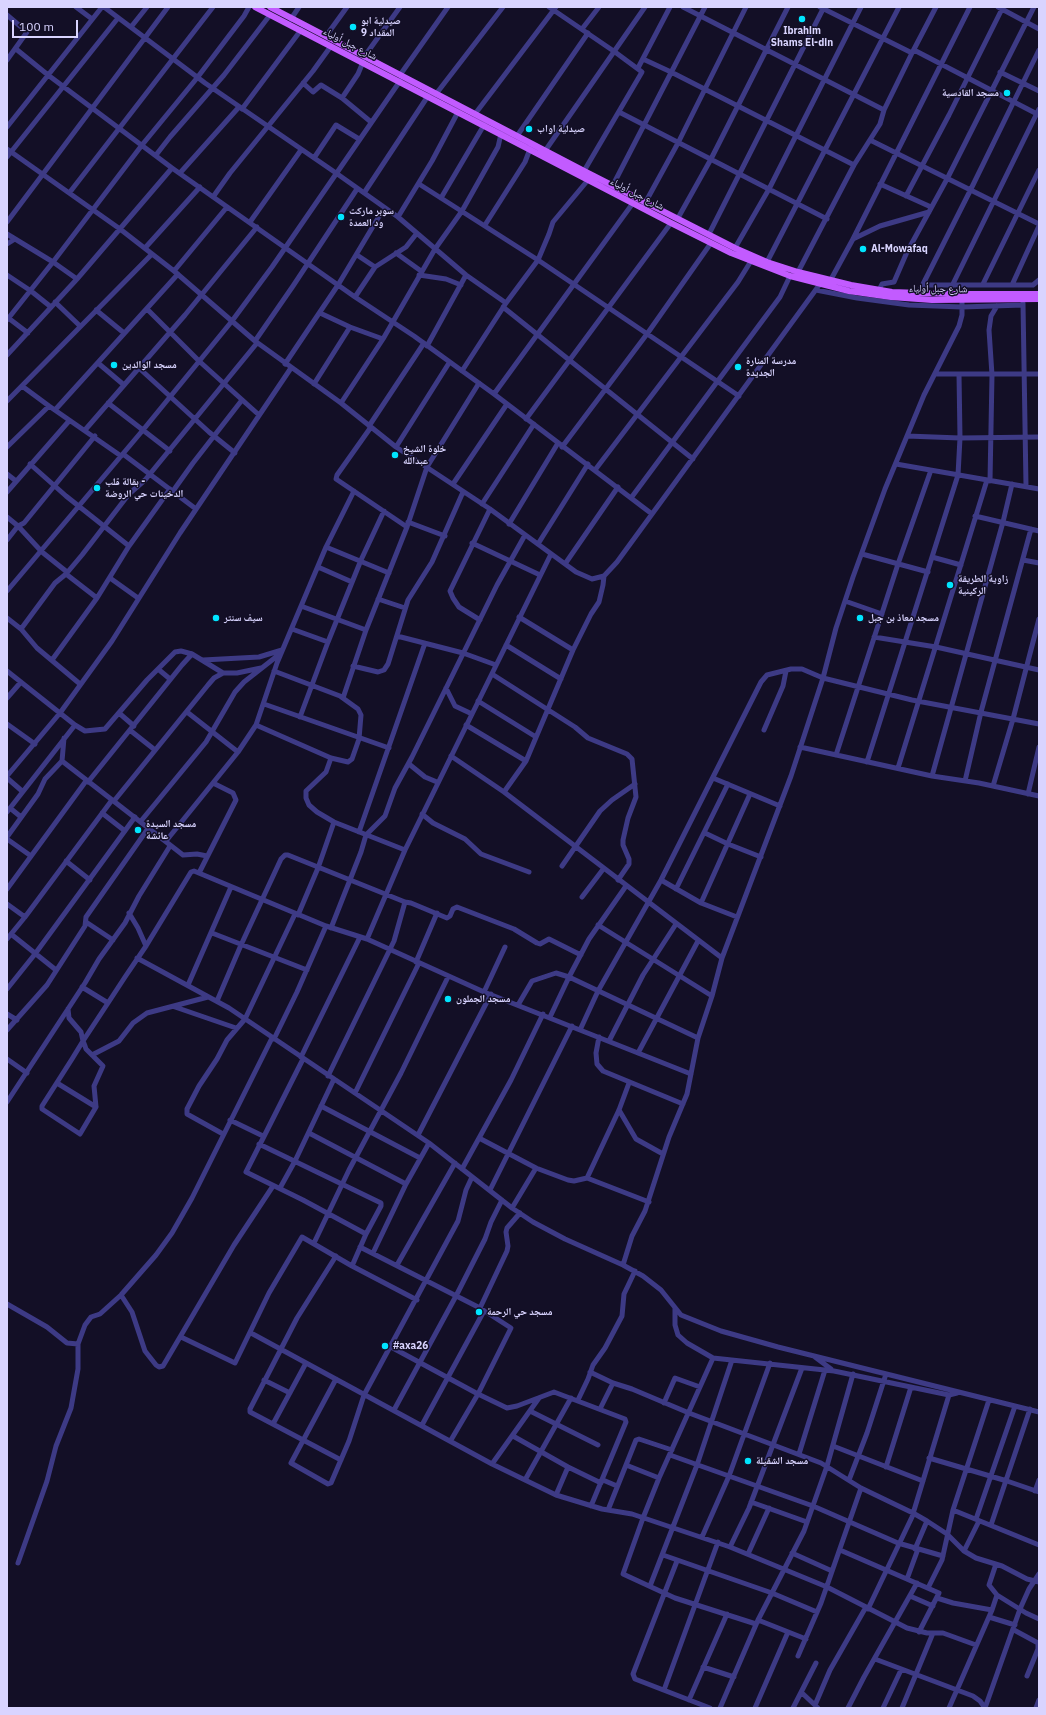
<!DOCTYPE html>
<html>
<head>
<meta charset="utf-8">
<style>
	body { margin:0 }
	#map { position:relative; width:1046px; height:1715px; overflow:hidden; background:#130f26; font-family:"IBM Plex Sans",sans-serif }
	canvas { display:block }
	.frame { position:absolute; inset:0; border:8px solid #d9d4ff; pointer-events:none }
	.scale { position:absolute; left:12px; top:20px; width:66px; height:18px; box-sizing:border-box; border:2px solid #d9d4ff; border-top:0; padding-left:5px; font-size:12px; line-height:14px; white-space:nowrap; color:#d9d4ff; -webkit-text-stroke:3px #130f26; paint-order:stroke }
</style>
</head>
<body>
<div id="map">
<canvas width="1046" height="1715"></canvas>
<div class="frame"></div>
<div class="scale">100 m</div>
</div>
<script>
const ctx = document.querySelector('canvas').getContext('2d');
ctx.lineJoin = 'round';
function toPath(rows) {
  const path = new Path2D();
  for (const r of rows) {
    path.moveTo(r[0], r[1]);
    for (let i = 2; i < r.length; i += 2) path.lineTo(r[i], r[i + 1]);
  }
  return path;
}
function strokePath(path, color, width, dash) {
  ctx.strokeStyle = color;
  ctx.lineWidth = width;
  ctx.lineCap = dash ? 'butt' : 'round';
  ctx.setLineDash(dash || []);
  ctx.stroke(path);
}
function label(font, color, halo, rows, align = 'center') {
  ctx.font = font + ' "IBM Plex Sans","Noto Naskh Arabic",sans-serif';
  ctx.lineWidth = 3;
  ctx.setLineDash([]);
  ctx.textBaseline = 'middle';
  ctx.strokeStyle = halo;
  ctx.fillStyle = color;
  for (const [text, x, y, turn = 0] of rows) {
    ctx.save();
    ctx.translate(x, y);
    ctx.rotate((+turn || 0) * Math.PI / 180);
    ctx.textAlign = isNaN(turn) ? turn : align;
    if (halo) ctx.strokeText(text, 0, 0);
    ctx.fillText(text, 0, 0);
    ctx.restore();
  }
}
const minor = toPath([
	[76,7,92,19],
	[104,7,205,83,336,173,398,217,466,275,506,303],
	[549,7,615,52,642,72,584,171],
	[683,7,884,110],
	[820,7,912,53],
	[998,7,1039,29],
	[7,15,27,32,7,60],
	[291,19,299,7],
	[131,27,147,7],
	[582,29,599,7],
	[326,36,347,7],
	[16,49,48,75,172,168,355,297,414,336,494,394,652,514],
	[914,50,1039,115],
	[364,57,400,7],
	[643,59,671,72,854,165],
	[638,68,670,7],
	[1000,72,1039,91],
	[400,75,448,7],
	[303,83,313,92,321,85,342,98,371,122],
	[436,94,503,7],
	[342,98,358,74,363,62],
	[242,109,301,30],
	[619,112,827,219],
	[475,114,556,7],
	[7,127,102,7],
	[517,136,588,33],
	[870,140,1039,224],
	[7,149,120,229,174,271,255,341,341,403,396,447,490,509,576,572,592,579,604,576,617,562,820,284],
	[545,151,645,7],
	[156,155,170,137,224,75,270,15],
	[7,157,118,18],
	[314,158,336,125,359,139],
	[180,173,239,107],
	[419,184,538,260,739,396],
	[880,184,931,207],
	[613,185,705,7],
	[70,192,213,7],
	[364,193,428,96],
	[906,196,949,115,1003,7],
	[213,197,230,173,313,71,331,46],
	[441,198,484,125],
	[644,205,678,143,746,7],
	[398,217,432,161,458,112],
	[678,218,711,159,788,7],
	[7,222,168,7],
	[250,222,301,150],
	[485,225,525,162,530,149],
	[7,234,53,262,77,279],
	[709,234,824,7],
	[853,239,880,226,929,212],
	[7,244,15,239],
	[145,248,200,187],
	[735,248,769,189,861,7],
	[396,253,421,271],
	[357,255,375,267],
	[767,262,899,7],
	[174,271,227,207],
	[798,272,854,165,880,124,884,110,912,53,936,7],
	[7,275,31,291,51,307],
	[419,275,446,279,461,285],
	[829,283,853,239,970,7],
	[983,284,1039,170],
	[923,285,1033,285,1039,280],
	[1012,285,1039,226],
	[816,290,857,298,909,305,962,307,1023,305],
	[879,290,882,284,894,282,907,252,947,179,1034,7],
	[918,294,970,191,1039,50],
	[948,294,1039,109],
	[355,297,375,267,406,247,417,233],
	[962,300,962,315,959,326,924,395,907,436,885,489,853,577,836,628,823,678,791,776,722,958,712,996,698,1038,687,1094,669,1137,645,1211,632,1236,623,1265,643,1276,661,1290,681,1315,721,1331,778,1347,1039,1412],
	[55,302,80,326],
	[1023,303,1026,486],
	[503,307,693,459],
	[147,309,199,361,259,415],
	[96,310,124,333],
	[320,313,350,327,383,339],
	[7,317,28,333],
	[7,320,53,262,142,145,197,78,244,16,249,7],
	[255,341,293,286,357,189],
	[427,346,466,275],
	[7,355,77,279,172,168],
	[98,363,124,385],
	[285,364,338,285,384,208],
	[139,368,209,432,235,453],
	[462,371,506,303,538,260,549,234,553,222,588,180],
	[935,374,1039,374],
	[314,384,350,327],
	[22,386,49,406,121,456],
	[494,394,633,203],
	[7,401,152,254],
	[108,403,170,451],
	[341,403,383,339,435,249,462,211,498,147,501,134],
	[55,410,178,274],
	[526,419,671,223],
	[369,426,424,343],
	[371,427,337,475,336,479,407,527],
	[85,430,185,315,257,227],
	[907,436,960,438,1039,437],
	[7,447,49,406],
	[396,447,449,363],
	[562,447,647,334,711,243],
	[123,454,196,509],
	[30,464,66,496,129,546],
	[896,464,1039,489],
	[595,470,738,282,751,261],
	[7,474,16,481],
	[990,481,992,375,989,330,991,316,997,306],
	[453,484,507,404],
	[173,491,193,463,242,400],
	[7,492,69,421],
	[631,498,780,297,790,276],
	[482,504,534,424],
	[975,516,1039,531],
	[7,517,18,526,42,552,67,572],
	[408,522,445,536],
	[509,524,558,443],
	[7,540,18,526,24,523,95,436],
	[472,543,540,575],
	[538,544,588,464],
	[326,547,389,573],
	[862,554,928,572],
	[932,557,961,565],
	[1023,560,1039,563],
	[565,564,618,487],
	[318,567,352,582],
	[66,574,97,598],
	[110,578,138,598],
	[7,591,143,430,232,321,272,267,400,81],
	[378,599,405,608],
	[845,601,882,614],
	[301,606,366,630],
	[519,617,573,650],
	[7,618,21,629,37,648,80,684],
	[480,620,459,607,453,598,450,591,490,509],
	[21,629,55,583,66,574,82,555,129,494,145,480,257,343],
	[292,629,328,642],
	[397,636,463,653,496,665],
	[874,637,936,647,1039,670],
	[506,645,561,679],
	[52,660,97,598,129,546,170,489],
	[203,660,259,657,282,650],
	[353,666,378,672,384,670,388,664,408,600,432,562,463,492],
	[158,669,170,679],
	[7,671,75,725,7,812],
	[492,674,575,727,588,738,627,754,632,759,636,797,628,818,623,840,623,845,629,859,629,864,618,880],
	[446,688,455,706,472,714],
	[7,698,21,682],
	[343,698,366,630,407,527,427,467,479,383],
	[478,701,536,737],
	[264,704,389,748],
	[187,712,238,752],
	[119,713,134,726],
	[300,717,328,642,361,560,384,511],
	[7,724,35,744],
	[75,725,85,731,105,729,147,680,175,652,181,651,192,654,223,673,237,673,261,668],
	[256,725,331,758,348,762,352,759,359,739,361,715,358,709,340,696,274,671],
	[466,725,526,761],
	[764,730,783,686,786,671],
	[131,731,155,750],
	[800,747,932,776,979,783,1039,796],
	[836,755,898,564,931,470],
	[451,756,504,792,722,958],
	[331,758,326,772,306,791,306,798,309,805,317,812,334,822,405,850],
	[62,761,183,855,197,854,207,856],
	[867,762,958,475,960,438,959,374],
	[409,764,425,777,437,782],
	[898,768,987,480],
	[7,776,60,713,112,641,180,533,291,368],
	[932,776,1003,522,1012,484],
	[7,778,22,791],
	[713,778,780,806],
	[965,781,981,712,1031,529],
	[88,782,182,665,192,654],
	[993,786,1013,719,1039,619],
	[504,792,526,761,573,650,591,614,599,602,603,585,604,576],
	[1028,794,1039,747],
	[114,801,208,685,214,678,223,673],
	[10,808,21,817],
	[102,813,125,831],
	[422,814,433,823,465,839,481,854,529,872],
	[141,821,206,742,235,692,244,682,281,653],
	[359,832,425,643],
	[705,833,728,844,761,857],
	[7,837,38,794,45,779,62,761,64,738],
	[7,839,31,856],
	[166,841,238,752,256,725,277,663,326,547,354,491],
	[66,861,90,880],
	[562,866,600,811,612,800,635,784],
	[199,873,236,800,233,793,213,783],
	[661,880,701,903,737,917],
	[7,889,86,781],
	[676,889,728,784],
	[582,897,604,868],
	[701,903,750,794],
	[7,904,25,917],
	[129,913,138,928,146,946],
	[298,915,318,868,334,822],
	[86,922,113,940],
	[598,925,712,996],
	[331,928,361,852,366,835,385,816,395,788,412,757,497,585,525,535],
	[212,933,307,970],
	[11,934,56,970],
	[7,939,25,917,112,800],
	[367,939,405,850,551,554],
	[137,958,229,1008,429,1143,512,1208,533,1222,565,1239,623,1265],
	[416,962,437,913],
	[188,985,231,887],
	[82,987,108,1003],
	[7,989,35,954,135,817],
	[484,992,505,947],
	[217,1001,241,945,281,859,285,855,288,855,405,902,411,903,447,918,450,916,453,909,457,907,514,929,537,943,540,944,549,939,581,955],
	[518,1005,532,981,556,973,569,977,698,1038],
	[175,1007,236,1028],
	[68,1009,69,1018,81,1032,83,1041,85,1046,86,1049,103,1066,94,1086,96,1107,80,1134,42,1109,42,1106,72,1059,83,1041,108,1003,125,977,146,946,191,872,194,871,326,926,367,939,484,992,691,1074],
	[7,1014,17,1020],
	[550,1017,569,977,589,939,626,886],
	[7,1030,47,985,85,926,86,917,149,827],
	[580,1030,598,991,661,880,761,682,767,675,791,669,802,669,823,678,912,700,1039,724],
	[599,1037,596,1053,597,1064,603,1071,683,1104],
	[274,1039,297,992,326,926],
	[609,1041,643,975,676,924],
	[638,1053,698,941],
	[92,1055,119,1041,133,1023,147,1013,208,997],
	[301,1057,360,937],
	[7,1059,27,1073],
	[303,1059,246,1172,303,1200,366,1234],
	[328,1076,394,941,405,902],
	[57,1083,96,1107],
	[355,1093,419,963],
	[7,1102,85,983,99,959,125,923,139,896,170,846],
	[321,1106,420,1158],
	[619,1110,636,1139,663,1154],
	[230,1120,263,1136],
	[309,1133,406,1184],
	[223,1134,187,1114,187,1109,199,1086,217,1059,227,1040,245,1019,295,914],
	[418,1135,491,994],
	[479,1138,536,1168,568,1180,574,1181,587,1178,649,1202],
	[259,1144,381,1203,381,1206,366,1234,352,1266],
	[462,1169,511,1080,543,1014],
	[587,1178,619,1110,629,1083],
	[280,1188,295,1161,334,1079],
	[490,1190,572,1026],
	[512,1208,536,1168],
	[314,1243,349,1170,401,1073,448,977],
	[360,1247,480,1308,511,1328,478,1394,451,1440],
	[373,1253,406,1184,429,1143],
	[336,1256,297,1318,250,1409,250,1412,341,1460],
	[397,1265,455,1163],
	[121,1295,132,1312,145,1351,156,1365,159,1367,163,1366,234,1245,273,1186],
	[7,1304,47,1327,67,1343,78,1344],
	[480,1308,507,1251,508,1246,506,1232,507,1228,520,1213],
	[675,1308,675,1325,678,1335,687,1343,713,1358,834,1371,949,1395,957,1393],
	[251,1333,492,1464,556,1495,602,1509,632,1514,730,1547,827,1587,907,1628,927,1633,943,1633,976,1645],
	[181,1337,235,1363,269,1293,302,1237,352,1266,417,1300],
	[391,1347,478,1394,507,1408,517,1406,554,1392,625,1419,626,1422,591,1506],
	[815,1357,831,1369],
	[713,1358,659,1478,643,1518,623,1574,675,1598,756,1624],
	[590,1372,613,1383,632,1389,689,1413,821,1463,861,1488,913,1513,927,1521,947,1534,964,1551,976,1558,1002,1566,1027,1579,1039,1582],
	[336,1379,291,1463,328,1484,331,1483,349,1441,364,1395,458,1221,466,1190,472,1177],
	[264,1380,290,1393],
	[578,1400,588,1379,593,1365,605,1348,622,1316,624,1294,635,1271],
	[664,1403,675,1378,700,1387],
	[600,1409,613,1383],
	[394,1410,456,1296,485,1239,491,1222,502,1200],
	[530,1411,598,1445],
	[273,1424,306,1363],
	[422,1425,484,1311],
	[513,1436,568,1467,601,1483],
	[833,1446,923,1481],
	[799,1454,825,1370],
	[670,1455,813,1506,898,1543,943,1556],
	[929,1458,1007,1481,1039,1492],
	[492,1464,539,1398],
	[626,1465,659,1478],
	[886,1467,911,1387],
	[525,1480,571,1398],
	[603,1480,617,1486],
	[849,1480,867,1433,886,1374],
	[1035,1491,1039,1480],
	[556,1495,568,1467],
	[751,1502,807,1522],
	[608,1510,636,1440,639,1439,672,1450],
	[953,1510,1039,1545],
	[976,1519,1015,1406],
	[991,1525,1030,1409],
	[702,1537,729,1476,770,1363],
	[730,1547,749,1508,802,1368],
	[915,1549,927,1521],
	[840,1550,939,1593,919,1632],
	[964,1551,979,1521],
	[792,1553,832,1571],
	[748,1554,769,1508],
	[663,1555,772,1593,817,1612],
	[677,1561,633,1674,635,1679,710,1708],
	[18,1563,47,1481,56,1446,71,1408,78,1369,78,1344,85,1325,91,1317,100,1314,121,1295,156,1255,172,1233,192,1198,272,1038],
	[907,1579,918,1549],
	[650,1586,697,1465,732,1360],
	[928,1588,942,1560,953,1510,989,1400],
	[997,1595,1026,1613,1039,1619],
	[910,1596,933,1606],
	[937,1598,953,1603,992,1610],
	[868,1609,912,1517,949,1395],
	[989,1617,1015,1625],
	[758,1620,806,1639],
	[1014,1630,1038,1643,1038,1649,1027,1676],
	[798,1656,821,1603,861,1488],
	[875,1659,973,1696,980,1701,985,1708],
	[703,1667,734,1677],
	[664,1690,718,1542],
	[801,1692,818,1708],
	[689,1700,727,1614],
	[815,1705,830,1670,866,1607],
	[720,1708,758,1620,804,1531,827,1466,853,1374],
	[755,1708,788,1632],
	[793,1708,816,1663],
	[848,1708,864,1677,917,1583],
	[883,1708,901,1670],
	[902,1708,933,1633],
	[949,1708,992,1610,997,1595,989,1585,996,1564],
	[985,1708,1020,1609,1029,1589,1039,1574],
	[1036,1708,1039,1700]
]);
const major = toPath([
	[255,7,671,223,731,253,790,276,849,291,891,297,932,300,1039,299],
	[270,7,584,171,735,248,767,262,798,272,851,285,892,292,948,294,1039,294]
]);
const markers = [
	[802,19,4,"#00e5ff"],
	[353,27,4,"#00e5ff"],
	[1007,93,4,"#00e5ff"],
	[529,129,4,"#00e5ff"],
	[341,217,4,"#00e5ff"],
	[863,249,4,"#00e5ff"],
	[114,365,4,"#00e5ff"],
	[738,367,4,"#00e5ff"],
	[395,455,4,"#00e5ff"],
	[97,488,4,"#00e5ff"],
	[950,585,4,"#00e5ff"],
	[216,618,4,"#00e5ff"],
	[860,618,4,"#00e5ff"],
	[138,830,4,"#00e5ff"],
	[448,999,4,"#00e5ff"],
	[479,1312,4,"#00e5ff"],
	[385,1346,4,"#00e5ff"],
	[748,1461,4,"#00e5ff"]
];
const poiNames = [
	["صيدلية ابو",361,21],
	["المقداد 9",361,33],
	["Ibrahim",802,31,"center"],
	["Shams El-din",802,43,"center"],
	["مسجد القادسية",999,93,"right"],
	["صيدلية اواب",537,129],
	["سوبر ماركت",349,211],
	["ود العمدة",349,223],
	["Al-Mowafaq",871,249],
	["مدرسة المنارة",746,361],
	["الجديدة",746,373],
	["مسجد الوالدين",122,365],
	["خلوة الشيخ",403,449],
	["عبدالله",403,461],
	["بقالة قلب -",105,482],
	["الدخينات حي الروضة",105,494],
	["زاوية الطريقة",958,579],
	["الركينية",958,591],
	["سيف سنتر",224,618],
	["مسجد معاذ بن جبل",868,618],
	["مسجد السيدة",146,824],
	["عائشة",146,836],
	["مسجد الجملون",456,999],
	["مسجد حي الرحمة",487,1312],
	["#axa26",393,1346],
	["مسجد الشقيلة",756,1461]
];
const streetNames = [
	["شارع جبل أولياء",350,44,27],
	["شارع جبل أولياء",637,194,27],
	["شارع جبل أولياء",938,289,1]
];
strokePath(minor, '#3d3a85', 5);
strokePath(major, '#c25bff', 6);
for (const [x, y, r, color] of markers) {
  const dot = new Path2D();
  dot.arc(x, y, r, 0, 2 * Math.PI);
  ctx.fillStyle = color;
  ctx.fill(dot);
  strokePath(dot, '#130f26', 1.5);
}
label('bold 10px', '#d9d4ff', '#130f26', poiNames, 'left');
label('10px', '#d9d4ff', '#130f26', streetNames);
</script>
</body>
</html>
